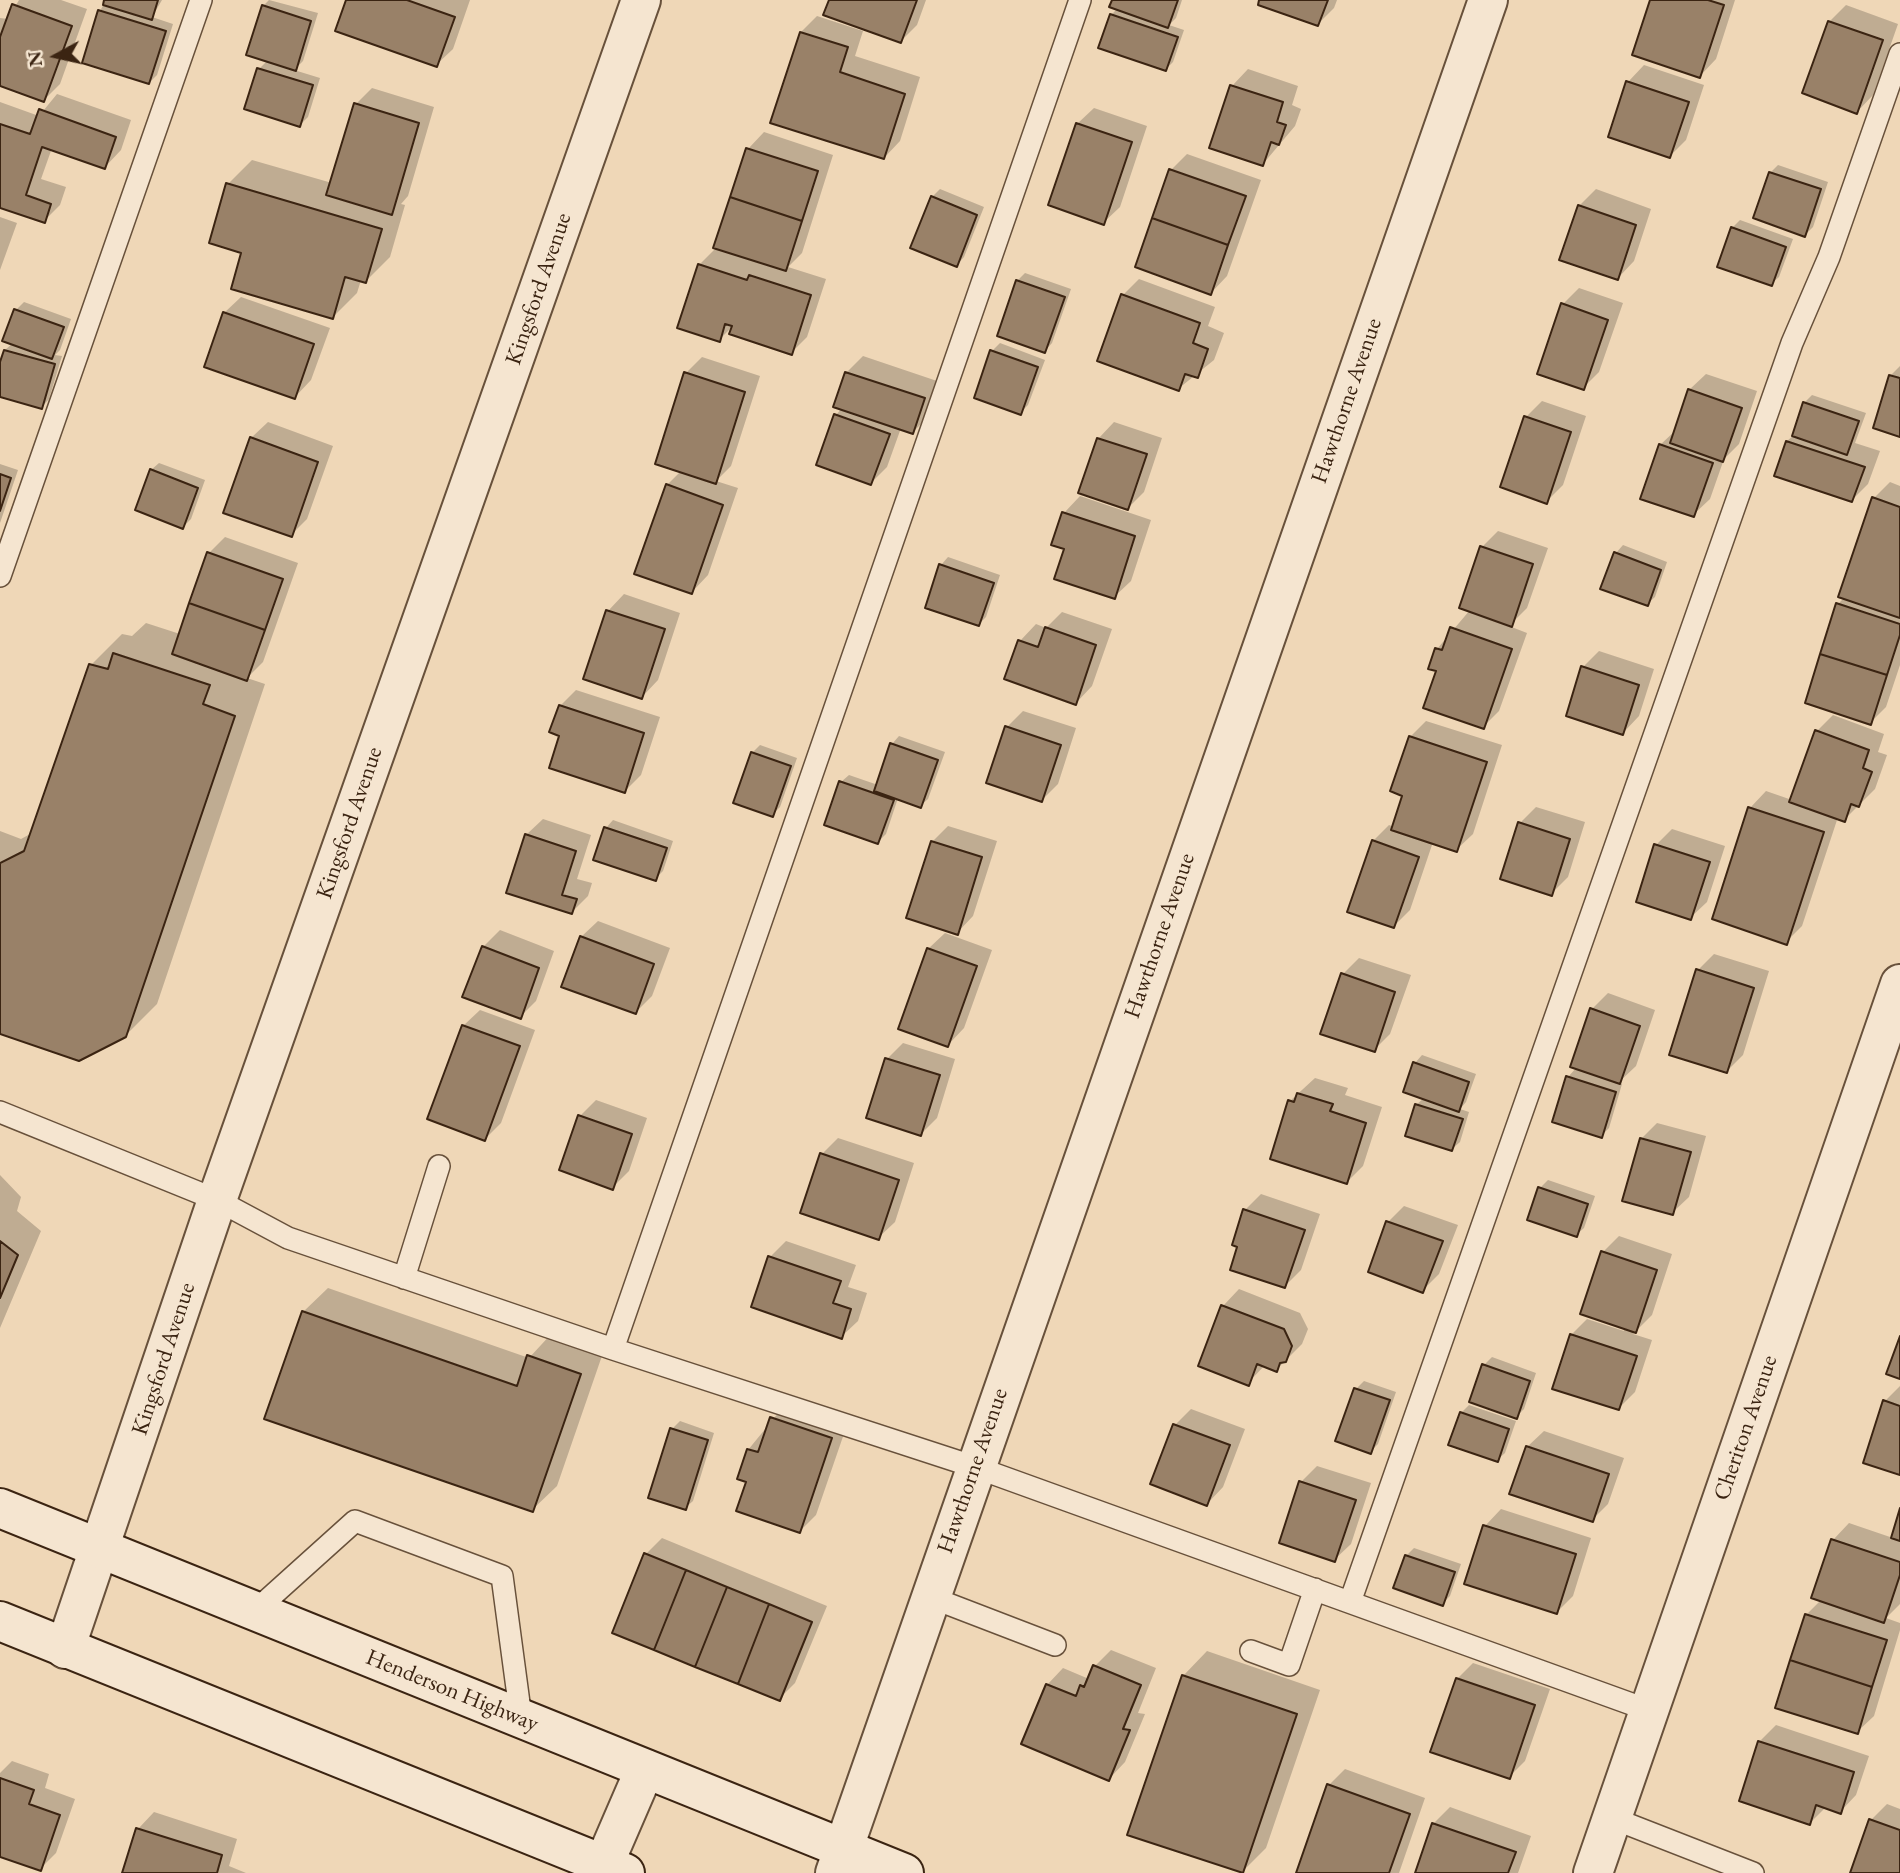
<!DOCTYPE html>
<html>
<head>
<meta charset="utf-8">
<style>
	body { margin:0 }
	#map { position:relative; width:1900px; height:1873px; overflow:hidden; background:#efd7b7; font-family:"EB Garamond",serif }
	canvas { display:block }
	.north { position:absolute; left:21px; top:21px; width:70px; height:70px; -webkit-text-stroke:5px #f5e5d0; paint-order:stroke; rotate:262deg; font-size:19px; font-weight:700; line-height:28px; text-align:center; color:#3b2412 }
	.north::after { content:''; display:block; margin:auto; width:24px; height:32px; background:#3b2412; clip-path:polygon(50% 0,100% 100%,50% 72%,0 100%) }
</style>
</head>
<body>
<div id="map">
<canvas width="1900" height="1873"></canvas>
<div class="north">N</div>
</div>
<script>
const ctx = document.querySelector('canvas').getContext('2d');
ctx.lineJoin = 'round';
function paint(path, color) {
  ctx.fillStyle = color;
  ctx.fill(path, 'evenodd');
}
function toPath(rows) {
  const path = new Path2D();
  for (const r of rows) {
    path.moveTo(r[0], r[1]);
    for (let i = 2; i < r.length; i += 2) path.lineTo(r[i], r[i + 1]);
  }
  return path;
}
function strokePath(path, color, width, dash) {
  ctx.strokeStyle = color;
  ctx.lineWidth = width;
  ctx.lineCap = dash ? 'butt' : 'round';
  ctx.setLineDash(dash || []);
  ctx.stroke(path);
}
function label(font, color, halo, rows, align = 'center') {
  ctx.font = font + ' "EB Garamond",serif';
  ctx.lineWidth = 5;
  ctx.setLineDash([]);
  ctx.textBaseline = 'middle';
  ctx.strokeStyle = halo;
  ctx.fillStyle = color;
  for (const [text, x, y, turn = 0] of rows) {
    ctx.save();
    ctx.translate(x, y);
    ctx.rotate((+turn || 0) * Math.PI / 180);
    ctx.textAlign = isNaN(turn) ? turn : align;
    if (halo) ctx.strokeText(text, 0, 0);
    ctx.fillText(text, 0, 0);
    ctx.restore();
  }
}
const shadow = toPath([
	[19,0,61,0,87,9,60,84,44,100,0,84,0,18,8,19],
	[106,0,162,0,152,17,173,24,157,75,149,83,100,11],
	[269,0,318,13,303,61,294,70,320,78,308,117,300,125,247,108,259,69,268,60,263,6],
	[348,0,470,0,453,49,436,65],
	[831,0,926,0,917,25,901,41],
	[1114,0,1182,0,1176,18,1169,25,1184,30,1173,62,1166,69,1111,15,1118,8],
	[1261,0,1337,0,1334,8,1318,24],
	[1652,0,1735,0,1716,59,1700,76],
	[1846,5,1898,24,1873,95,1857,112,1829,22],
	[817,16,863,31,855,56,920,77,900,141,884,158,801,32],
	[1644,65,1704,85,1686,140,1670,156,1628,82],
	[1248,69,1298,86,1292,105,1301,109,1295,126,1263,164,1232,86],
	[372,88,434,107,408,196,401,204,405,205,390,257,366,281,361,280,357,293,333,317,243,251,228,184,252,160,332,183,356,104],
	[57,94,131,120,121,150,105,167,52,148,41,179,66,187,60,205,44,221,0,206,0,102,39,116],
	[1094,108,1147,126,1120,207,1103,223,1077,124],
	[764,132,833,155,802,253,788,267,826,279,807,337,791,353,735,324,719,340,699,265,717,247,748,149],
	[1187,154,1261,180,1227,276,1211,293,1171,170],
	[1778,165,1828,182,1813,227,1805,235,1770,173],
	[940,189,984,207,964,257,957,265,932,197],
	[1596,189,1651,209,1634,261,1618,278,1562,259,1580,205],
	[0,217,17,223,0,270],
	[1740,220,1793,239,1779,277,1771,284,1732,228],
	[1025,273,1071,289,1052,343,1045,351,1017,281],
	[1139,279,1215,307,1208,326,1224,333,1214,360,1178,389,1123,295],
	[1579,288,1623,303,1599,372,1583,388,1563,304],
	[241,297,330,328,311,380,295,397,224,313],
	[24,302,71,319,60,350,55,355,62,356,49,399,42,407,0,395,0,369,5,350,13,343,16,310],
	[1000,343,1045,360,1028,405,1020,413,992,351],
	[863,356,940,382,929,416,913,432,901,428,887,467,871,483,836,415,842,408,846,373],
	[702,357,760,376,731,466,716,481,738,488,708,575,692,592,667,485,681,471,686,373],
	[1900,366,1900,435,1890,376],
	[1706,374,1757,391,1739,444,1724,459,1710,499,1693,515,1660,445,1676,430,1689,390],
	[1812,395,1866,413,1855,443,1880,451,1868,484,1852,500,1787,441,1794,435,1804,403],
	[1542,401,1586,416,1563,485,1546,502,1526,417],
	[268,422,333,446,307,519,291,535,251,438],
	[1114,422,1162,438,1144,492,1128,508,1098,439],
	[159,463,205,480,191,519,183,527,151,470],
	[0,464,18,470,0,523],
	[1890,482,1900,486,1900,665,1886,707,1870,723,1838,604,1845,597,1874,498],
	[1080,496,1151,520,1131,581,1114,597,1066,548,1054,544,1064,513],
	[1498,531,1548,548,1527,608,1509,626,1527,633,1499,711,1483,727,1438,670,1437,649,1470,610,1482,547],
	[225,537,298,563,263,662,247,678,265,684,157,1004,125,1036,0,1032,0,831,21,839,32,833,91,665,122,634,132,636,146,623,180,634,209,553],
	[1623,545,1667,562,1655,597,1647,604,1616,553],
	[948,557,1000,575,986,617,979,624,941,565],
	[624,594,680,613,658,680,642,697,586,678,608,611],
	[1062,612,1112,629,1092,686,1076,703,1020,641,1036,624,1046,628],
	[1599,651,1654,669,1639,716,1623,733,1583,667],
	[576,690,660,717,641,775,625,791,562,735,560,706],
	[1023,711,1076,728,1058,784,1042,800,1007,727],
	[1833,715,1884,734,1878,752,1887,755,1875,789,1844,820,1838,817,1802,926,1786,942,1750,808,1766,791,1792,800,1817,731],
	[1426,721,1502,745,1473,834,1456,850,1433,842,1410,910,1394,926,1373,841,1389,825,1394,827,1405,795,1410,737],
	[899,736,945,752,928,799,920,806,898,798,886,834,878,842,841,782,849,775,878,785,892,744],
	[760,745,797,758,780,807,772,815,752,753],
	[1536,807,1585,822,1568,877,1551,894,1520,823],
	[543,819,591,835,577,879,592,883,588,896,572,912,526,835],
	[613,820,673,841,663,871,655,879,606,828],
	[948,826,997,841,973,916,957,933,932,842],
	[1672,829,1725,846,1707,902,1690,918,1656,845],
	[598,921,670,948,652,996,636,1012,581,937],
	[500,930,554,951,536,1001,520,1017,483,947],
	[945,933,992,950,964,1028,948,1045,928,949],
	[1714,954,1769,971,1743,1055,1727,1071,1698,970],
	[1359,958,1411,975,1390,1034,1374,1050,1343,974],
	[1608,993,1655,1010,1636,1066,1618,1083,1622,1084,1609,1128,1601,1136,1568,1077,1577,1067,1592,1009],
	[480,1010,535,1030,501,1123,485,1139,463,1026],
	[903,1043,955,1059,937,1118,921,1134,887,1059],
	[1422,1055,1476,1074,1466,1102,1460,1109,1469,1112,1460,1142,1452,1149,1416,1105,1424,1098,1415,1063],
	[1315,1078,1348,1088,1345,1095,1382,1107,1363,1166,1347,1182,1290,1101],
	[596,1100,647,1118,629,1171,612,1188,580,1116],
	[1657,1123,1706,1136,1689,1197,1672,1213,1641,1139],
	[838,1138,914,1163,895,1222,878,1238,822,1154],
	[0,1175,21,1197,17,1211,41,1231,0,1328],
	[1548,1180,1595,1196,1584,1228,1576,1235,1529,1219,1540,1188],
	[1261,1194,1320,1214,1301,1270,1285,1286,1239,1246,1245,1210],
	[1404,1206,1458,1225,1439,1274,1423,1290,1388,1222],
	[1619,1236,1672,1254,1652,1315,1633,1334,1652,1340,1635,1392,1619,1408,1571,1335,1587,1319,1624,1331,1603,1252],
	[786,1241,856,1265,848,1287,867,1293,858,1321,841,1337,770,1257],
	[328,1288,529,1358,553,1332,604,1350,557,1486,532,1510,303,1312],
	[1239,1289,1300,1313,1308,1329,1302,1344,1277,1369,1265,1365,1248,1383,1223,1306],
	[1492,1357,1536,1373,1524,1409,1516,1417,1484,1365],
	[1364,1381,1396,1392,1378,1444,1370,1452,1356,1389],
	[1900,1386,1900,1473,1885,1401],
	[788,1401,848,1422,816,1515,800,1531,748,1481,748,1450],
	[1469,1405,1516,1421,1505,1453,1497,1460,1461,1413],
	[1191,1409,1245,1429,1223,1487,1207,1504,1175,1425],
	[680,1421,714,1433,693,1501,685,1508,672,1429],
	[1544,1431,1624,1458,1608,1504,1592,1520,1527,1447],
	[1317,1466,1371,1483,1351,1544,1334,1560,1301,1482],
	[1501,1509,1591,1538,1573,1596,1557,1612,1485,1526],
	[1900,1514,1900,1604,1886,1618,1900,1623,1900,1630,1874,1716,1857,1732,1806,1615,1821,1600,1833,1540,1849,1523,1893,1538],
	[662,1538,827,1606,795,1683,779,1699,646,1554],
	[1414,1548,1461,1564,1450,1596,1442,1604,1406,1556],
	[1111,1650,1156,1668,1138,1713,1145,1714,1125,1762,1109,1779,1047,1685,1063,1668,1089,1679,1095,1666],
	[1207,1651,1320,1690,1266,1848,1242,1872,1183,1676],
	[1473,1663,1550,1689,1525,1761,1509,1777,1457,1679],
	[1776,1725,1869,1756,1856,1795,1840,1812,1826,1807,1810,1823,1759,1742],
	[12,1761,49,1774,45,1788,75,1799,56,1853,40,1869,0,1855,0,1773],
	[1345,1769,1425,1798,1399,1873,1298,1873,1329,1785],
	[1887,1804,1900,1809,1900,1873,1855,1873,1871,1820],
	[1450,1807,1531,1836,1518,1873,1417,1873,1433,1824],
	[154,1812,237,1839,229,1866,246,1873,124,1873,138,1829]
]);
const building = toPath([
	[104,0,158,0,152,20,103,5,104,0],
	[346,0,407,0,455,17,437,67,335,31,346,0],
	[829,0,917,0,901,43,823,15,829,0],
	[1112,0,1178,0,1168,28,1109,7,1112,0],
	[1259,0,1328,0,1318,26,1258,5,1259,0],
	[1650,0,1708,0,1724,5,1700,78,1632,55,1650,0],
	[12,4,72,26,44,102,0,86,0,37,12,4],
	[262,5,311,21,296,71,246,55,262,5],
	[98,10,166,31,149,84,82,63,98,10],
	[1110,14,1178,37,1166,71,1098,48,1110,14],
	[1828,21,1883,40,1857,114,1802,93,1828,21],
	[800,32,848,47,840,72,905,94,884,159,770,123,800,32],
	[257,68,313,85,300,127,244,109,257,68],
	[1626,81,1689,102,1670,158,1608,137,1626,81],
	[1230,85,1283,102,1277,122,1286,125,1279,145,1271,142,1263,166,1209,148,1230,85],
	[354,103,419,123,392,215,326,195,354,103],
	[39,109,116,137,105,169,42,147,26,195,51,204,45,223,0,208,0,124,30,134,39,109],
	[1076,123,1132,142,1104,225,1048,205,1076,123],
	[746,148,818,171,802,221,730,197,746,148],
	[1169,169,1246,196,1228,245,1152,218,1169,169],
	[1769,172,1821,189,1805,237,1753,218,1769,172],
	[226,183,382,229,366,283,345,277,333,319,231,289,241,253,209,243,226,183],
	[931,196,977,215,957,267,910,248,931,196],
	[730,197,802,221,786,271,713,248,730,197],
	[1578,205,1636,225,1618,280,1559,260,1578,205],
	[1152,218,1228,245,1211,295,1135,267,1152,218],
	[1731,227,1786,247,1772,286,1717,267,1731,227],
	[698,264,747,280,749,275,811,295,792,355,729,334,732,326,725,324,720,342,677,328,698,264],
	[1016,280,1065,297,1045,353,997,336,1016,280],
	[1121,294,1200,323,1193,343,1208,349,1198,378,1185,374,1179,391,1097,361,1121,294],
	[1561,303,1608,320,1584,390,1537,374,1561,303],
	[14,309,64,327,52,359,2,341,14,309],
	[223,312,314,344,295,399,204,367,223,312],
	[4,350,55,364,42,409,0,397,0,362,4,350],
	[990,350,1038,367,1021,415,974,398,990,350],
	[684,372,745,392,716,484,655,464,684,372],
	[845,372,925,398,913,434,833,407,845,372],
	[1889,375,1900,378,1900,437,1873,428,1889,375],
	[1688,389,1742,408,1723,462,1670,443,1688,389],
	[1803,402,1859,421,1847,455,1792,436,1803,402],
	[834,414,890,434,871,485,816,465,834,414],
	[1524,416,1571,432,1547,504,1500,487,1524,416],
	[250,437,318,462,292,537,223,513,250,437],
	[1097,438,1147,454,1128,510,1078,493,1097,438],
	[1786,441,1865,467,1852,502,1774,476,1786,441],
	[1659,444,1713,463,1694,517,1640,499,1659,444],
	[150,469,198,488,183,529,135,510,150,469],
	[0,474,11,478,0,511,0,474],
	[666,484,723,505,692,594,634,574,666,484],
	[1872,497,1900,507,1900,618,1838,597,1872,497],
	[1062,512,1135,536,1115,599,1054,579,1064,549,1051,545,1062,512],
	[1480,546,1533,564,1512,627,1459,608,1480,546],
	[207,552,283,579,265,630,189,603,207,552],
	[1614,552,1661,570,1648,606,1600,589,1614,552],
	[939,564,994,583,979,626,925,608,939,564],
	[189,603,265,630,247,681,172,654,189,603],
	[1836,603,1900,624,1900,635,1887,675,1820,654,1836,603],
	[606,610,665,629,642,699,583,679,606,610],
	[1045,627,1096,645,1076,705,1004,679,1018,640,1038,647,1045,627],
	[1450,627,1512,649,1484,729,1423,708,1436,671,1428,669,1435,648,1442,650,1450,627],
	[113,653,210,685,203,704,235,716,126,1037,79,1061,0,1034,0,863,24,851,89,664,108,669,113,653],
	[1820,654,1887,675,1871,725,1805,703,1820,654],
	[1581,666,1639,685,1623,735,1566,716,1581,666],
	[559,705,644,733,625,793,549,768,559,736,549,732,559,705],
	[1005,726,1061,745,1042,802,986,783,1005,726],
	[1815,730,1869,750,1863,768,1872,772,1859,807,1851,804,1845,822,1789,802,1815,730],
	[1409,736,1487,762,1457,852,1391,830,1402,796,1390,791,1409,736],
	[890,743,938,760,921,808,874,791,890,743],
	[751,752,791,766,773,817,733,803,751,752],
	[839,781,894,800,878,844,824,825,839,781],
	[1748,807,1824,832,1787,945,1712,919,1748,807],
	[1518,822,1570,839,1552,896,1500,879,1518,822],
	[604,827,667,848,656,881,593,860,604,827],
	[525,834,576,851,562,895,577,899,572,914,506,893,525,834],
	[1372,840,1419,857,1394,928,1347,912,1372,840],
	[931,841,982,857,958,935,906,918,931,841],
	[1654,844,1710,862,1691,920,1636,902,1654,844],
	[580,936,654,964,636,1014,561,987,580,936],
	[482,946,539,968,521,1019,462,997,482,946],
	[927,948,977,966,948,1047,898,1029,927,948],
	[1696,969,1754,988,1727,1073,1669,1055,1696,969],
	[1341,973,1395,992,1375,1052,1320,1034,1341,973],
	[1590,1008,1640,1026,1620,1084,1570,1067,1590,1008],
	[462,1025,520,1046,485,1141,427,1119,462,1025],
	[885,1058,940,1075,921,1136,866,1118,885,1058],
	[1413,1062,1469,1082,1459,1112,1403,1092,1413,1062],
	[1566,1076,1616,1092,1602,1138,1552,1122,1566,1076],
	[1297,1093,1333,1104,1330,1111,1366,1123,1347,1184,1270,1159,1288,1100,1294,1102,1297,1093],
	[1415,1104,1463,1119,1452,1151,1405,1136,1415,1104],
	[578,1115,632,1134,613,1190,559,1170,578,1115],
	[1640,1138,1691,1152,1673,1215,1622,1201,1640,1138],
	[820,1153,899,1180,879,1240,800,1213,820,1153],
	[1538,1187,1588,1204,1577,1237,1527,1220,1538,1187],
	[1243,1209,1305,1230,1285,1288,1230,1270,1237,1247,1232,1245,1243,1209],
	[1386,1221,1443,1241,1423,1293,1368,1272,1386,1221],
	[0,1241,18,1255,0,1298,0,1241],
	[1601,1251,1657,1270,1636,1333,1580,1314,1601,1251],
	[768,1256,841,1281,833,1303,851,1309,842,1339,751,1307,768,1256],
	[1221,1305,1284,1329,1292,1346,1286,1362,1280,1363,1277,1372,1257,1364,1249,1386,1198,1366,1221,1305],
	[302,1311,517,1386,527,1355,581,1374,533,1512,264,1419,302,1311],
	[1570,1334,1637,1356,1619,1410,1552,1389,1570,1334],
	[1900,1336,1900,1379,1886,1374,1900,1336],
	[1482,1364,1530,1381,1517,1419,1469,1402,1482,1364],
	[1354,1388,1390,1400,1371,1454,1335,1441,1354,1388],
	[1883,1400,1900,1406,1900,1475,1863,1463,1883,1400],
	[1460,1412,1509,1429,1498,1462,1448,1445,1460,1412],
	[770,1417,832,1438,800,1533,736,1511,746,1482,737,1479,747,1449,758,1452,770,1417],
	[1173,1424,1230,1445,1207,1506,1150,1484,1173,1424],
	[670,1428,708,1440,686,1510,648,1498,670,1428],
	[1526,1446,1609,1474,1593,1522,1509,1494,1526,1446],
	[1299,1481,1356,1500,1335,1562,1279,1543,1299,1481],
	[1900,1508,1900,1541,1891,1538,1900,1508],
	[1483,1525,1576,1554,1557,1614,1464,1584,1483,1525],
	[1831,1539,1900,1562,1900,1575,1884,1623,1811,1598,1831,1539],
	[644,1553,686,1570,654,1650,612,1633,644,1553],
	[1405,1555,1455,1572,1443,1606,1393,1588,1405,1555],
	[686,1570,727,1587,695,1667,654,1650,686,1570],
	[727,1587,769,1604,738,1684,695,1667,727,1587],
	[769,1604,812,1622,780,1701,738,1684,769,1604],
	[1805,1614,1887,1640,1872,1687,1790,1660,1805,1614],
	[1790,1660,1872,1687,1858,1734,1775,1708,1790,1660],
	[1093,1665,1141,1685,1123,1729,1130,1730,1109,1781,1021,1744,1046,1684,1076,1696,1080,1685,1084,1687,1093,1665],
	[1182,1675,1297,1714,1243,1873,1127,1835,1182,1675],
	[1456,1678,1535,1705,1510,1779,1430,1752,1456,1678],
	[1758,1741,1854,1772,1841,1814,1816,1805,1810,1825,1739,1801,1758,1741],
	[0,1778,34,1790,29,1804,60,1815,41,1871,0,1857,0,1778],
	[1327,1784,1410,1814,1389,1873,1296,1873,1327,1784],
	[1869,1819,1900,1830,1900,1873,1850,1873,1869,1819],
	[1432,1823,1516,1852,1508,1873,1415,1873,1432,1823],
	[136,1828,222,1855,217,1873,122,1873,136,1828]
]);
const service = toPath([
	[0,576,201,0],
	[0,1112,217,1200,288,1238,613,1349,975,1467,1648,1710],
	[404,1278,439,1166],
	[613,1349,1080,0],
	[930,1597,1055,1645],
	[1350,1602,1792,343,1829,257,1900,54],
	[255,1611,355,1521,502,1576,521,1718],
	[1251,1651,1289,1665,1315,1589],
	[1612,1818,1753,1873]
]);
const minor = toPath([
	[65,1649,217,1200,641,0],
	[600,1873,645,1769],
	[835,1873,1488,0],
	[1593,1873,1900,984]
]);
const secondary = toPath([
	[0,1508,904,1873],
	[0,1621,625,1873]
]);
const streetNames = [
	["Kingsford Avenue",539,289,-71],
	["Hawthorne Avenue",1347,401,-71],
	["Kingsford Avenue",350,823,-71],
	["Hawthorne Avenue",1160,936,-71],
	["Kingsford Avenue",164,1359,-72],
	["Cheriton Avenue",1746,1428,-71],
	["Hawthorne Avenue",973,1471,-71],
	["Henderson Highway",452,1691,22]
];
paint(shadow, '#0003');
paint(building, '#998168');
strokePath(building, '#3b2412', 2);
strokePath(service, '#68513b', 24);
strokePath(minor, '#68513b', 42);
strokePath(secondary, '#3b2412', 42);
strokePath(service, '#f5e5d0', 21);
strokePath(minor, '#f5e5d0', 38);
strokePath(secondary, '#f5e5d0', 38);
label('23px', '#3b2412', '#f5e5d0', streetNames);
</script>
</body>
</html>
